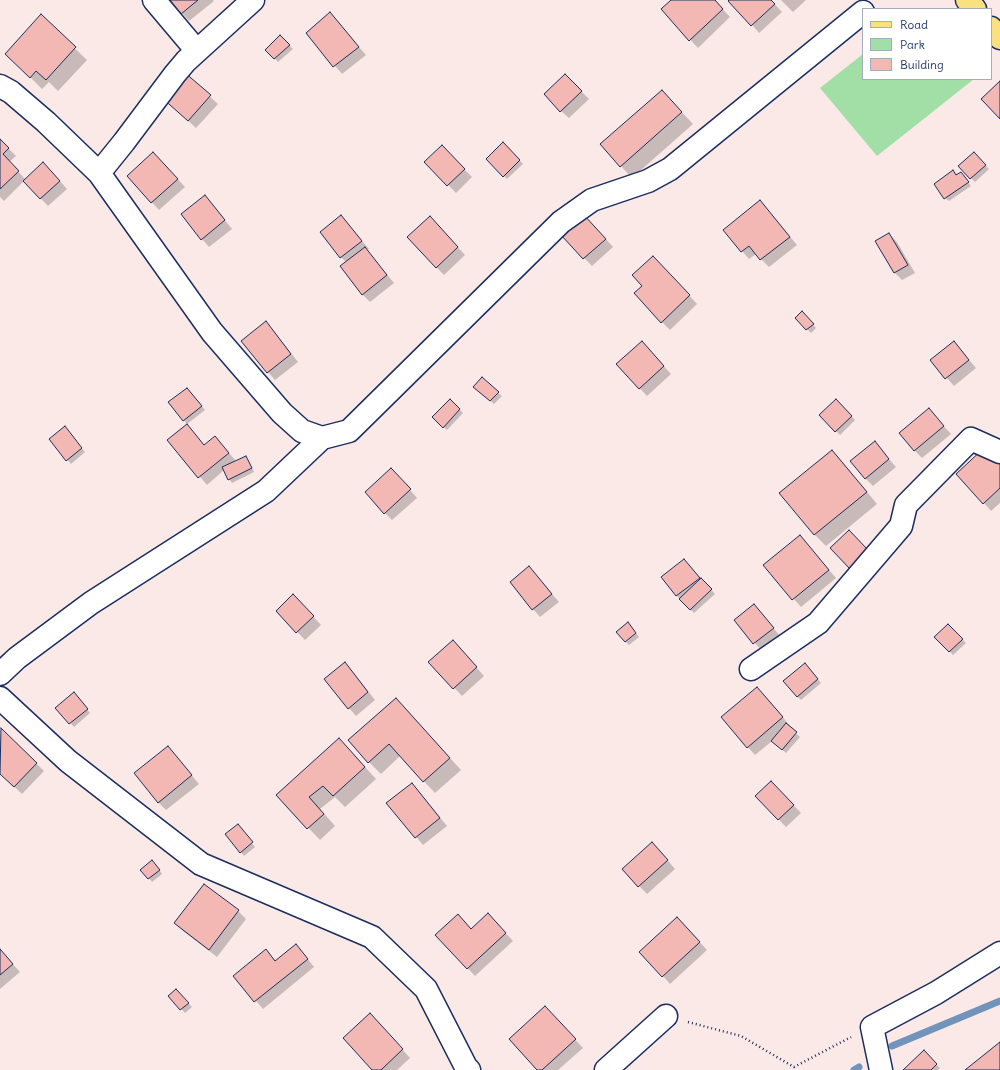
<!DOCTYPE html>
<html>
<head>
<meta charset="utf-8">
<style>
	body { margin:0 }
	#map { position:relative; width:1000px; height:1070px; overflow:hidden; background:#fbe9e8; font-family:Delius,sans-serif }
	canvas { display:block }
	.legend { position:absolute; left:862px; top:8px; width:130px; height:72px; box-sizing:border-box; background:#fff; border:1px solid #a4acbf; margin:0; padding:5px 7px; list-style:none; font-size:12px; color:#1b2f5e }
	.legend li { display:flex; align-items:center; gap:8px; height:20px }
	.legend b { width:20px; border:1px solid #a4acbf }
</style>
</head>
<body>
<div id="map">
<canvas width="1000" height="1070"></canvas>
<ul class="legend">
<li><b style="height:5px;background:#fbe080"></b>Road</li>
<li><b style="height:11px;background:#a1dfa6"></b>Park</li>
<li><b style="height:11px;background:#f3b7b4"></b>Building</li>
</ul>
</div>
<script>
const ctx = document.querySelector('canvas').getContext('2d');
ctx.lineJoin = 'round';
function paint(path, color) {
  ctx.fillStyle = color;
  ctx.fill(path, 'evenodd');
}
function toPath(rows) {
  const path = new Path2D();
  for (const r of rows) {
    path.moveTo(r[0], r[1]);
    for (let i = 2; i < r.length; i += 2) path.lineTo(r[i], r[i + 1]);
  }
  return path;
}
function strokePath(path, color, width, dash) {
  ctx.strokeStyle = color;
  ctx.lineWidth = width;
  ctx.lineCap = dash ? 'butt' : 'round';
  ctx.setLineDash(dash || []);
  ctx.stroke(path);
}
const green = toPath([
	[863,54,863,79,974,79,877,156,820,88]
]);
const shadow = toPath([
	[171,0,213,0,214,1,189,21],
	[673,0,714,0,730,17,698,48,663,10],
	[731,0,771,0,782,12,759,33],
	[781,0,806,0,793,12],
	[330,14,366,55,342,74,307,33],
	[41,16,87,60,58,91,49,82,42,89,18,65],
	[280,36,293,49,278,62,267,50],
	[184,73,218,104,196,128,170,104],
	[565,75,589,99,569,118,561,111],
	[673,103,693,124,632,178,621,166],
	[0,140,16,156,9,162,26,180,51,171,67,189,48,206,24,181,4,201,0,197],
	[503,143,523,164,507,179,487,159],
	[442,147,472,177,456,193,426,162],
	[974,153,989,169,975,182,959,166],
	[161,161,185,187,159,210,128,176],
	[961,173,971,186,949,201,945,198,957,176],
	[760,201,797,245,769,267,756,254,749,259,724,230],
	[212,204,232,229,209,247,202,239],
	[341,216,369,249,367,250,394,283,370,302,362,294,346,262,341,257],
	[591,223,613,247,592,266,562,235],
	[437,225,465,255,444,275,436,267],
	[889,234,897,242,915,273,902,280,894,272],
	[661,265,697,304,670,330,662,322,643,286],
	[802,312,816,328,811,333,796,318],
	[266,323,273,330,298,362,275,380,268,372],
	[954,342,976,368,954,386,931,360],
	[649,350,671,374,647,396,617,364],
	[478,390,498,393,502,396,494,404],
	[191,393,205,410,187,424,170,403],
	[450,400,463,413,447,430,434,417],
	[836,400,855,420,840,435,820,415],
	[929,410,951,434,922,458,914,450],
	[68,431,85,452,71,464,50,439],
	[215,437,236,461,246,457,249,461,254,472,232,483,229,479,224,470,207,485,169,440,205,446],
	[875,443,896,467,873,486,865,478],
	[832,451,843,463,877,504,826,546,815,535,781,493],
	[1000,465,1000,503,991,511,984,503],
	[399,477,417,498,392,520,385,513],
	[800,537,836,578,801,607,765,566],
	[684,560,715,594,694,613,677,596,663,578],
	[529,567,559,602,540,617,533,609],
	[301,603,321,625,305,640,277,611],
	[754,605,780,636,762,651,735,620],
	[948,625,966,643,953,655,936,637],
	[631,627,639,637,629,645,626,642],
	[460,649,484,676,462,696,430,662],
	[808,668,821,683,801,700,797,696],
	[352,671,375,700,356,716,349,708],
	[765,696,790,726,788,727,800,737,786,753,772,741,755,755,748,747],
	[77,697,90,713,74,727,57,708],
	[396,699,461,770,435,793,400,756,381,774,369,762],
	[1,729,44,771,22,794,0,773],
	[339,739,376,779,345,807,335,797,320,809,335,826,320,840,277,795],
	[168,747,199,784,166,810,158,802],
	[771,782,801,813,786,827,756,796],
	[419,792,447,826,423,845,388,803],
	[241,829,255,847,244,856,241,852],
	[660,851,675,869,647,894,623,869],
	[156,865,162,874,152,882,149,878],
	[238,911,246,919,217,957,183,931,175,923],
	[495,922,513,941,475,976,437,936,471,930],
	[685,926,707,950,670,984,663,976],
	[0,950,20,972,0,989],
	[266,951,276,961,303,953,314,967,263,1009,235,976],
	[176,990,192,1007,185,1013,169,996],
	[552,1015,583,1048,558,1070,539,1070],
	[378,1022,410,1058,397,1070,373,1070],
	[924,1052,940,1068,938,1070,904,1070]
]);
const stream = toPath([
	[892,1046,1000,1001],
	[854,1070,859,1067]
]);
const building = toPath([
	[170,0,198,0,181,14,170,0],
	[671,0,715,0,723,9,689,41,661,9,671,0],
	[729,0,771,0,775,4,751,26,728,1,729,0],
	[330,12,359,47,333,67,306,33,330,12],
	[41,14,76,47,46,80,36,71,30,78,5,54,41,14],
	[280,35,290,45,274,59,265,50,280,35],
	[184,72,211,95,188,121,161,97,184,72],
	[565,74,582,91,560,112,544,94,565,74],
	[1000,81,1000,119,981,99,1000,81],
	[662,90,682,112,620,167,600,144,662,90],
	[0,139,9,148,3,154,19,171,0,189,0,139],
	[503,142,520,160,503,177,486,159,503,142],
	[442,145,465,169,447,186,424,162,442,145],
	[153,152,178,179,151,203,127,176,153,152],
	[974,152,986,165,970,179,958,166,974,152],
	[43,162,60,181,40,199,23,181,43,162],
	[953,170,956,175,961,172,969,182,944,199,934,184,953,170],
	[205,195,225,220,201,240,181,214,205,195],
	[760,200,790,237,760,260,749,246,741,252,723,230,760,200],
	[583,214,606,239,583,259,561,235,583,214],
	[341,215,362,241,340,258,320,232,341,215],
	[430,216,458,247,436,268,407,237,430,216],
	[889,233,908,265,894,273,875,241,889,233],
	[365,247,387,275,362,295,340,266,365,247],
	[653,256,690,295,661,323,634,293,642,286,632,275,653,256],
	[802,311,814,324,806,330,795,318,802,311],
	[266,321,291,354,267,373,241,341,266,321],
	[642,341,664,366,639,389,616,364,642,341],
	[954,341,969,360,945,379,930,360,954,341],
	[482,377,499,392,490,401,473,387,482,377],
	[187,388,202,406,183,421,168,402,187,388],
	[450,399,460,409,443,428,432,417,450,399],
	[836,399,852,416,835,432,819,415,836,399],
	[929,408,944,426,914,451,899,433,929,408],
	[187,424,204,445,215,436,229,453,198,478,167,440,187,424],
	[65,426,82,448,66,461,49,439,65,426],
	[875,441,889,459,865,479,850,461,875,441],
	[984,448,1000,464,1000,488,983,504,956,474,984,448],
	[832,450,867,492,814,535,779,493,832,450],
	[246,456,252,468,228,480,222,467,246,456],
	[391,468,411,489,384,514,365,492,391,468],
	[849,530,869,551,850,569,830,548,849,530],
	[800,535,829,570,792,600,763,565,800,535],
	[684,559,700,578,676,596,661,577,684,559],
	[529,566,552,594,532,610,510,582,529,566],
	[701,578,712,589,690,610,679,599,701,578],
	[293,594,314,616,296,633,276,611,293,594],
	[754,604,774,628,753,644,734,620,754,604],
	[628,622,636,633,625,642,616,632,628,622],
	[948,624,963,639,949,652,934,637,948,624],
	[453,640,477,667,453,689,428,662,453,640],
	[345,662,368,692,348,709,324,679,345,662],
	[805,663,818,679,797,697,783,681,805,663],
	[757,687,783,717,747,748,721,717,757,687],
	[74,692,88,709,69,724,55,708,74,692],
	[396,698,450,758,423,782,389,744,368,763,348,740,396,698],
	[786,723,797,732,782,750,771,741,786,723],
	[1,728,37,763,14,787,0,774,1,728],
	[339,738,365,767,333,796,323,786,309,797,324,814,307,829,276,795,339,738],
	[168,746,192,775,158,803,134,773,168,746],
	[771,781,794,805,778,820,755,796,771,781],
	[412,783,440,818,415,838,386,803,412,783],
	[238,824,253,842,240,853,225,834,238,824],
	[652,842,668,860,638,887,622,869,652,842],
	[152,860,160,870,148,879,140,870,152,860],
	[204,884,239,910,209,950,174,923,204,884],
	[488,913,506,933,467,969,435,935,458,914,471,929,488,913],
	[677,917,700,942,662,977,639,952,677,917],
	[296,944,308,959,254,1002,233,976,266,949,275,961,296,944],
	[0,949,13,964,0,975,0,949],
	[176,989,189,1003,180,1010,168,996,176,989],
	[545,1006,576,1039,542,1070,537,1070,509,1039,545,1006],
	[370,1013,403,1049,381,1070,372,1070,343,1038,370,1013],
	[1000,1042,1000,1070,965,1070,1000,1042],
	[924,1050,937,1064,931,1070,903,1070,924,1050]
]);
const path = toPath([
	[688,1022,741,1036,794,1067,851,1037]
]);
const minor = toPath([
	[154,0,197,51],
	[0,86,11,92,46,122,99,173,212,332,282,413,302,431,322,438,349,431,561,222,592,200,648,181,670,169,863,12],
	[99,173,124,142,175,74,186,61,253,0],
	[751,669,818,623,901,526,906,505,971,439,1000,452],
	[0,674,17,658,91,603,266,491,322,438],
	[0,698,68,761,201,864,372,937,426,989,466,1067,469,1070],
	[606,1070,666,1016],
	[881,1070,872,1027,936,993,1000,953]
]);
const major = toPath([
	[967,0,975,9],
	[991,28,1000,38]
]);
paint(green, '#a1dfa6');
paint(shadow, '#0003');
strokePath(stream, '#7294ba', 7);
paint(building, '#f3b7b4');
strokePath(building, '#1b2f5e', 1);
strokePath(minor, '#1b2f5e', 25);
strokePath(major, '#1b2f5e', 25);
strokePath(path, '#1b2f5e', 2.5, [1, 3]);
strokePath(minor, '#fff', 22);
strokePath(major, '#fbe080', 22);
</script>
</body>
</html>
